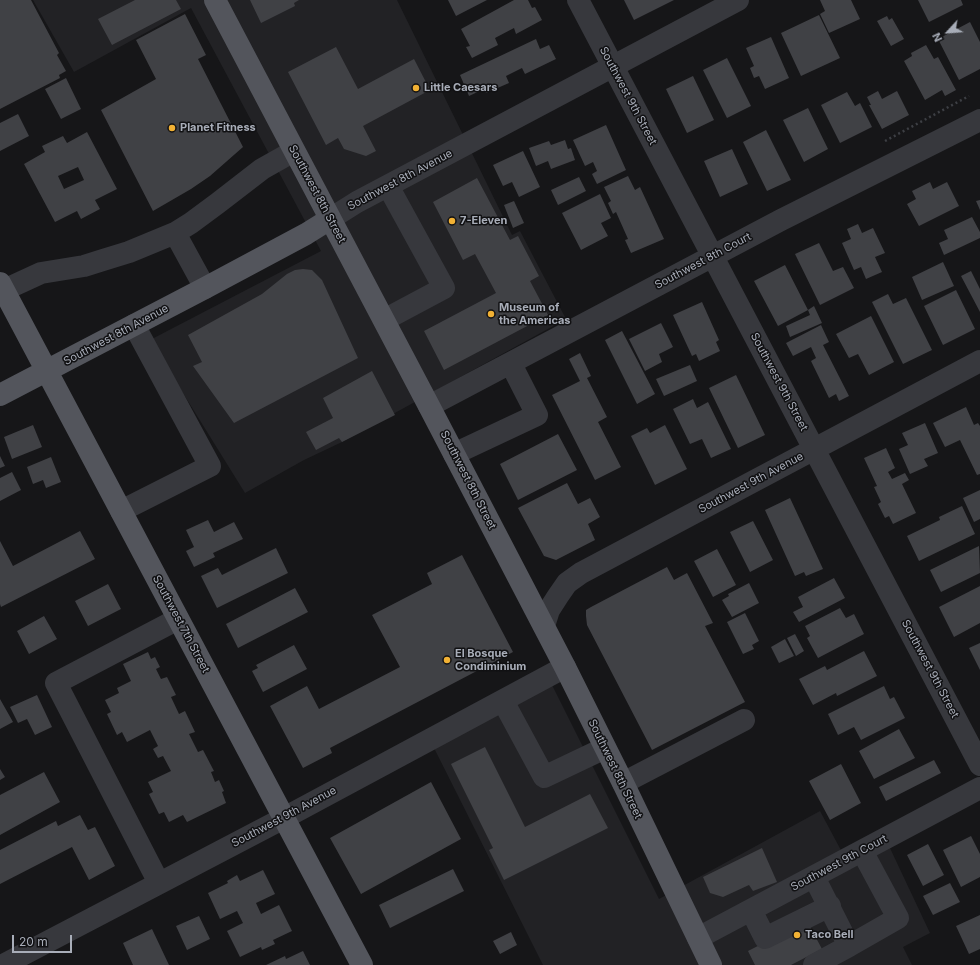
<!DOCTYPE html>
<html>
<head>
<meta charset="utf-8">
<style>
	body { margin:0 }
	#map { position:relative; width:980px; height:965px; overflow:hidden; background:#161618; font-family:Inter,sans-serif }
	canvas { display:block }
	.north { position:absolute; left:928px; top:12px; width:40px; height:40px; -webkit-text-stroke:3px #111113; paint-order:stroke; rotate:244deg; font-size:11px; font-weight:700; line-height:16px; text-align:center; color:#a8adb8 }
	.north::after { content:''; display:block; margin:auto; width:14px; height:18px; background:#a8adb8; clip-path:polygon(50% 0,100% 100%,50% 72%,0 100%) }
	.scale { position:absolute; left:12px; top:935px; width:60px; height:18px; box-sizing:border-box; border:2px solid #a8adb8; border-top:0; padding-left:5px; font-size:12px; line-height:14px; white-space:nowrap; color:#a8adb8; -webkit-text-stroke:3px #111113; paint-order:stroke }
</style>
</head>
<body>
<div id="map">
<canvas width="980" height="965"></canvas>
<div class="north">N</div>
<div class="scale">20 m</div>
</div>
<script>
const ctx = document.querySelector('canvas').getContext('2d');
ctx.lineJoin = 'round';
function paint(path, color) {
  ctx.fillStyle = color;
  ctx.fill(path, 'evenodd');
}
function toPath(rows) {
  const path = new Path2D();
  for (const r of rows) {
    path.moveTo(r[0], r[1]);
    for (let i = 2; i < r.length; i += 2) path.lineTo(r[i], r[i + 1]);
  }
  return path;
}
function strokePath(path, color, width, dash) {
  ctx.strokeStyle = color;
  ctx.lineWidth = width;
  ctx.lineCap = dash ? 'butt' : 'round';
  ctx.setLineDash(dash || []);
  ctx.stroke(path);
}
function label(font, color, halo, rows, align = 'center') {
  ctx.font = font + ' Inter,sans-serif';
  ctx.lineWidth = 3;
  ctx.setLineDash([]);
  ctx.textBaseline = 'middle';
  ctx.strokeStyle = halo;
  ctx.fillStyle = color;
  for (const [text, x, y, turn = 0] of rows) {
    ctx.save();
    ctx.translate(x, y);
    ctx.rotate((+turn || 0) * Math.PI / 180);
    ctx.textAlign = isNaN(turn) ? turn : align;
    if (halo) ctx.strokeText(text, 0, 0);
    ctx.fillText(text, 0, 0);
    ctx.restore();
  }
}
const built = toPath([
	[33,0,397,0,512,235,520,231,566,319,342,442,304,460,245,493,150,340,321,251,191,8,74,72],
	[552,685,659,899,820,811,851,869,889,846,930,933,903,947,912,965,543,965,434,748]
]);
const building = toPath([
	[0,0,31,0,59,53,57,55,66,71,59,75,60,78,0,109],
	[135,0,176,0,181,9,112,45,98,19],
	[250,0,299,0,294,3,295,6,261,23],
	[448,0,487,0,456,16],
	[514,0,528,0,532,8,535,7,542,20,516,34,514,28,495,38,498,45,472,58,466,47,470,46,461,29],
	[624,0,674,0,634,20],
	[820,0,851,0,860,19,829,33,820,14,825,11],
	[918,0,961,0,963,5,929,22],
	[185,14,206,55,198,59,243,147,210,176,191,189,153,211,101,110,156,79,136,40],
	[819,15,840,58,801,76,781,33],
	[887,16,889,20,892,18,904,39,891,46,877,21],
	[970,22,980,42,980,69,959,80,938,39],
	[771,37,789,78,765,89,759,76,754,78,750,68,754,66,746,48],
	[536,39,540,49,549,45,556,59,525,74,522,68,506,76,509,83,486,93,484,89,469,96,460,75],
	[926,45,934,59,938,57,956,90,945,96,942,90,925,100,904,61,912,56,911,53],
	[336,47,358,89,414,59,430,90,363,126,376,151,366,156,344,149,338,138,326,145,288,72],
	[727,58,751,106,727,118,703,70],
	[693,76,714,120,687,133,666,89],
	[66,78,81,109,61,119,45,89],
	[878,91,882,99,897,91,909,115,882,129,869,105,871,105,867,97],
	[847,92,855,106,860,103,872,127,840,143,821,105],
	[808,108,828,149,804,162,783,120],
	[18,114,29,136,0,151,0,123],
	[606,125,626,170,597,184,592,174,597,171,593,162,585,166,573,140],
	[766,130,791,180,767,191,743,142],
	[87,132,117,189,95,200,100,209,81,219,77,211,55,222,24,164,45,152,42,146,63,136,67,143],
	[78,167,84,180,64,189,58,176],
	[565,140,568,149,571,148,575,160,551,169,548,161,536,166,529,148,549,141,551,145],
	[732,149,748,184,720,197,704,161],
	[523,151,540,187,519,197,512,182,503,186,493,165],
	[628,176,635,190,640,187,664,239,631,253,625,240,628,239,616,212,613,214,608,203,611,201,604,187],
	[579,177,586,191,558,205,551,190],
	[477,178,510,240,518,236,539,276,530,281,548,315,444,370,424,331,496,293,475,254,463,260,433,202],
	[930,182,933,189,947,182,959,206,919,226,907,204,916,199,912,191],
	[600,194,611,218,601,223,608,236,581,250,562,213],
	[980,200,980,210,976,201],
	[514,201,524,223,513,228,504,205],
	[972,217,980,232,980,238,944,255,939,243,948,239,944,230],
	[858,224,862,233,873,228,885,253,875,257,882,272,866,279,861,267,854,270,842,243,851,239,847,229],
	[819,243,833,271,843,267,854,288,820,305,795,254],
	[943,262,954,286,922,300,912,277],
	[785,265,808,310,778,326,754,281],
	[303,269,312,270,322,280,358,358,234,423,193,366,202,362,188,335,262,294,287,274,295,270],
	[971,271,980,289,980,312,961,276],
	[956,290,975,329,943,345,924,306],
	[888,294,893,304,906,298,932,350,903,364,872,302],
	[702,302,719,340,716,342,720,351,699,361,696,354,692,356,673,315],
	[814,306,822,323,790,337,786,326,810,315,808,310],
	[871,316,894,362,869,375,858,354,849,358,836,334],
	[661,323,673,347,659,354,662,362,645,371,629,339],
	[821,325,829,342,823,345,849,396,839,401,836,394,829,398,811,361,816,358,811,347,793,356,786,343],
	[622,331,655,394,637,404,605,340],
	[580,353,591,376,587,378,607,417,598,422,621,467,595,480,552,395,580,381,569,359],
	[690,365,697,381,664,396,656,379],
	[372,371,395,415,342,442,339,438,316,450,306,432,333,418,323,398],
	[736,375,765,435,738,448,709,388],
	[693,399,697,408,708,402,731,449,711,458,702,439,690,444,673,409],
	[966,407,974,425,978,423,980,426,980,474,977,475,960,440,945,447,933,423],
	[925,423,938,453,924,459,928,466,910,474,899,449,908,445,902,433],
	[33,425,42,447,12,459,4,437],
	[665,425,687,469,655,485,631,436,647,428,650,433],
	[558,434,577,470,518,500,500,464],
	[886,448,895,468,888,472,892,479,905,473,909,480,902,484,916,513,893,524,889,516,885,518,878,504,881,502,874,487,877,486,864,458],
	[0,456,5,466,0,468],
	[51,457,61,482,46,488,43,480,33,484,27,467],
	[12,472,21,490,0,501,0,478],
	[567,483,578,504,590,498,600,517,588,524,595,540,556,560,544,556,518,508],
	[980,490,980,519,974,522,963,498],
	[790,498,823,569,806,576,804,572,795,576,765,510],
	[962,506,975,534,919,561,907,536,940,520,939,517],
	[208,520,214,532,234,522,243,539,213,553,215,557,194,567,186,551,194,547,186,530],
	[753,521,773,560,750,572,730,532],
	[80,531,95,559,1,607,0,604,0,541,13,566],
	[979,546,980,573,941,592,930,570],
	[276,548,288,573,217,608,201,576,218,568,222,575],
	[717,549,736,585,713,597,694,561],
	[462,555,513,652,330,748,332,753,303,768,270,706,307,686,319,709,400,667,372,615,432,584,427,573],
	[667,567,674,580,687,573,713,623,705,626,745,702,652,750,587,625,586,616,586,610,591,607],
	[834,578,845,598,799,622,793,612,803,607,798,597],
	[749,583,759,603,732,617,722,600,729,596,728,594],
	[108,584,121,609,88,626,75,601],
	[980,586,980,623,954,637,939,607],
	[295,588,308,612,238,648,226,624],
	[840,608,846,618,854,614,864,634,818,658,807,638,810,636,805,626],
	[745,613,759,641,752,645,754,649,743,654,727,622],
	[44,616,57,639,29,654,17,631],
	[795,634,804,651,796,656,787,638],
	[785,639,794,656,779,663,771,647],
	[980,643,980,670,969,648],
	[294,645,307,669,263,692,252,671,258,668,256,665],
	[864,651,877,676,837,696,836,693,813,705,799,679,825,666,827,670],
	[148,652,151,659,155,657,160,667,156,669,161,679,167,677,176,695,171,697,179,714,185,711,195,732,189,734,198,752,203,750,214,771,211,772,215,782,219,780,224,791,222,792,226,803,187,822,183,815,169,822,164,812,159,814,149,794,153,792,148,782,171,771,163,756,158,758,153,749,158,746,150,730,127,742,122,732,117,735,107,714,111,712,105,700,119,693,117,688,131,681,123,664],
	[884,686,890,699,894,697,905,718,861,740,854,727,838,735,828,714],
	[37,695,52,727,35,735,27,719,18,723,10,707],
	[0,699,13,722,0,729],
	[899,729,915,758,874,779,859,751],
	[485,747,525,827,590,794,608,828,504,880,489,850,493,848,451,764],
	[934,760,941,773,886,801,879,787],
	[841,764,861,803,830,820,809,781],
	[0,769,5,777,0,780],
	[44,772,60,802,0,835,0,795],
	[431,782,461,839,361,894,330,838],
	[80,815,88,830,95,827,115,866,89,880,72,847,0,884,0,850,56,821,58,826],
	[971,836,980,854,980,877,961,887,943,850],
	[928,844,944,875,923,886,907,855],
	[762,848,777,882,753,891,749,885,723,897,710,893,703,877],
	[453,869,464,891,390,928,379,905],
	[263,870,275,894,256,903,261,914,279,905,292,931,273,940,275,944,262,950,261,947,240,957,227,931,243,923,237,911,220,919,208,893,228,883,227,881,237,875,240,881],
	[950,883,960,902,933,915,923,896],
	[980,915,980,949,969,954,956,926],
	[199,916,210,939,187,950,176,926],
	[807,921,822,949,791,965,755,965,748,951],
	[152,929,169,965,133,965,123,943],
	[511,932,517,945,500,954,493,941],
	[303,951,310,965,266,965,285,956,286,959]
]);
const path = toPath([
	[885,141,969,96]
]);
const minor = toPath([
	[578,0,980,765],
	[330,219,357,202,738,0],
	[175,233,205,288],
	[4,290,41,273,84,266,103,260,129,252,175,233,191,223,218,203,262,169,294,151],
	[384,320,444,288,388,186],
	[429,406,781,220,980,120],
	[454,454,537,415,511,364],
	[121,511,210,466,134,325],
	[544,626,549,610,558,596,567,583,581,573,980,361],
	[503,701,544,777,605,748],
	[623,783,744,720],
	[159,883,56,683,178,619],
	[751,910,765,938,830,906],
	[698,938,980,788],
	[849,946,898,918,862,851],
	[3,965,284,818,565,667],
	[814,965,849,946,814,877]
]);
const major = toPath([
	[215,0,429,406,565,667,623,783,711,965],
	[0,283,362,965],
	[0,395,205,288,306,234,330,219]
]);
const markers = [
	[416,88,4,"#f2b134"],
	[172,128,4,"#f2b134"],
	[452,221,4,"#f2b134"],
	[491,314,4,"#f2b134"],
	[447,660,4,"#f2b134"],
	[797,935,4,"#f2b134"]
];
const poiNames = [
	["Little Caesars",424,88],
	["Planet Fitness",180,128],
	["7-Eleven",460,221],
	["Museum of",499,308],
	["the Americas",499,321],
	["El Bosque",455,654],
	["Condiminium",455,667],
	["Taco Bell",805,935]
];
const streetNames = [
	["Southwest 9th Street",628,96,62],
	["Southwest 8th Avenue",400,180,-28],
	["Southwest 8th Street",317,194,62],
	["Southwest 8th Court",703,261,-28],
	["Southwest 8th Avenue",116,335,-28],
	["Southwest 9th Street",779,382,62],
	["Southwest 8th Street",468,480,63],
	["Southwest 9th Avenue",751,483,-28],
	["Southwest 7th Street",181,624,62],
	["Southwest 9th Street",930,669,62],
	["Southwest 8th Street",615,769,64],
	["Southwest 9th Avenue",284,817,-28],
	["Southwest 9th Court",839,863,-28]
];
paint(built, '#222225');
paint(building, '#404145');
strokePath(path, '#3d3f44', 2.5, [2, 3]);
strokePath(minor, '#37383d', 22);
strokePath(major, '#53555c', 22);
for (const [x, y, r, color] of markers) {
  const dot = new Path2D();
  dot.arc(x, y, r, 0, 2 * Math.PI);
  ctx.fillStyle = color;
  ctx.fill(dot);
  strokePath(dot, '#111113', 1.5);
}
label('bold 11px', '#a8adb8', '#111113', poiNames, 'left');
label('11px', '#a8adb8', '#111113', streetNames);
</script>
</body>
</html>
